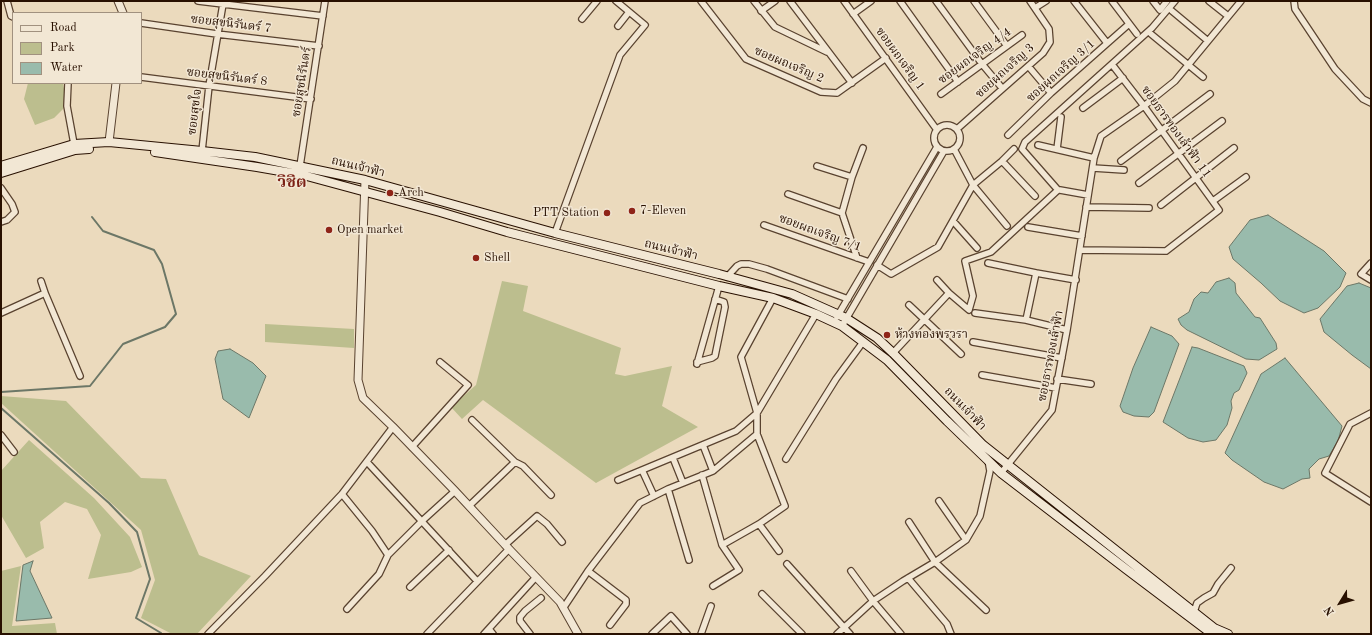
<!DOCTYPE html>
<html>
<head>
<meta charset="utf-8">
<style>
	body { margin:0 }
	#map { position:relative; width:1372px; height:635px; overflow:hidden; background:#ebdabd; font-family:"Old Standard TT",serif }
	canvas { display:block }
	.frame { position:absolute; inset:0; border:2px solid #281000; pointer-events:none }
	.legend { position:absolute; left:12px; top:12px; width:130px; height:72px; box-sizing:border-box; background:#f2e7d4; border:1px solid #a1917f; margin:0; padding:5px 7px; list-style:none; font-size:12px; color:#281000 }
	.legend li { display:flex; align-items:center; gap:8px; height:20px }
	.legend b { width:20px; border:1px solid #a1917f }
	.north { position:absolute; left:1320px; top:583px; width:40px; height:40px; -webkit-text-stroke:3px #f2e7d4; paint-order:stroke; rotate:233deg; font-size:11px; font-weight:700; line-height:16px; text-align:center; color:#281000 }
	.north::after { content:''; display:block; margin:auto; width:14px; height:18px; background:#281000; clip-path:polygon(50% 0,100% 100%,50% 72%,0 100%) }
</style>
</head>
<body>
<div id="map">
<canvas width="1372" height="635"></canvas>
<div class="frame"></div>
<ul class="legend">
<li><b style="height:5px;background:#f2e7d4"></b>Road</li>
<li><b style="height:11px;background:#bcbe8e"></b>Park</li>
<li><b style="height:11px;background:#99bbac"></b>Water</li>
</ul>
<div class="north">N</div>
</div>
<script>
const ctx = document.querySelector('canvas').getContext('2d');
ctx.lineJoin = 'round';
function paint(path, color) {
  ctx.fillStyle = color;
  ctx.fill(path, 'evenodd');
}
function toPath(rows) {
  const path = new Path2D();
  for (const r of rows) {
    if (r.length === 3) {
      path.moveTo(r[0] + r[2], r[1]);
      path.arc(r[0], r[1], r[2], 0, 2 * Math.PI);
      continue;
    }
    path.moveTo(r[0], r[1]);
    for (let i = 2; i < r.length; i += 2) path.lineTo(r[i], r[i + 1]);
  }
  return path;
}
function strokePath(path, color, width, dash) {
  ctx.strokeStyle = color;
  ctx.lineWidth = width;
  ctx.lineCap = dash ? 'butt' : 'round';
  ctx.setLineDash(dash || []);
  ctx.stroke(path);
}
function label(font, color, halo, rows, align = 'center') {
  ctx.font = font + ' "Old Standard TT","Noto Serif Thai",serif';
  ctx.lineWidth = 3;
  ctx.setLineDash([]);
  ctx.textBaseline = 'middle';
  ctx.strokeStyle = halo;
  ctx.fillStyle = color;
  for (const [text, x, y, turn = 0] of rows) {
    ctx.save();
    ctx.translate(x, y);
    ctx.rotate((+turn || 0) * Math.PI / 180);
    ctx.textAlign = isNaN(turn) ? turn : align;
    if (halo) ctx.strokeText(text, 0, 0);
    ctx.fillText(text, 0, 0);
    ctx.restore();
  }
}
const green = toPath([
	[28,83,63,83,65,94,64,108,54,118,35,125,24,99],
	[502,281,528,286,523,311,621,348,615,374,625,376,672,366,662,406,698,427,596,483,483,400,462,419,451,407,476,385],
	[265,324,354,329,354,348,265,342],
	[1,396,66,401,141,478,166,479,199,555,251,576,197,634,172,634,141,618,155,580,141,530,1,403],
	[29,440,94,498,130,537,142,567,131,572,88,579,101,535,87,509,65,502,40,522,44,548,26,558,1,515,1,471],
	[21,566,12,626,55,623,57,634,1,634,1,571]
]);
const water = toPath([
	[1268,215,1324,251,1346,273,1340,287,1318,308,1304,313,1280,301,1261,283,1233,259,1229,247,1250,220,1268,215],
	[1229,278,1235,283,1236,293,1255,317,1260,318,1276,343,1277,349,1259,360,1246,359,1187,330,1181,325,1178,319,1189,312,1194,299,1201,292,1208,293,1216,282,1229,278],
	[1359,283,1371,288,1371,369,1352,355,1324,332,1320,319,1347,286,1359,283],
	[1151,327,1172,336,1179,344,1154,412,1149,417,1134,416,1123,412,1120,406,1133,368,1151,327],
	[1192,347,1198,348,1244,366,1247,373,1239,390,1234,393,1231,401,1232,408,1227,425,1216,440,1203,442,1188,438,1163,422,1192,347],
	[230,349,253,363,266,376,249,418,223,399,215,359,218,351,230,349],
	[1285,358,1342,426,1338,441,1329,456,1319,459,1309,469,1310,478,1302,479,1283,489,1264,482,1232,460,1225,453,1261,374,1285,358],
	[33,561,30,571,52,618,16,621,23,565,33,561]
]);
const stream = toPath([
	[1,392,90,386,123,344,165,327,176,314,162,264,154,250,103,231,92,217],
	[1,408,109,503,137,532,150,579,136,618,161,633]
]);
const minor = toPath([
	[7,1,11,16,13,17],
	[198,1,323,16],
	[701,1,746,59,821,92,837,93,886,58],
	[754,1,775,27,827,52],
	[790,1,852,83],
	[844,1,937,130],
	[900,1,958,82],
	[936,1,982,64,1002,88],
	[974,1,1007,46],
	[1074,1,1107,43],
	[1112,1,1137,34],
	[1153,1,1160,10,1167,1],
	[1209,1,1228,16],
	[1294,1,1295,9,1335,69,1363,99,1371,103],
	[1035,8,1046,1],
	[761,11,775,1],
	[1172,11,1208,41],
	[853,14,871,1],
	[582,19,597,1],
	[141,23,217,34,319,46],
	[618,26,629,12],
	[1151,34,1203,77],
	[1029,67,1051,93],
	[141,77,311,99],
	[68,83,67,106,74,144],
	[941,94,1022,35],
	[1083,108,1123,78],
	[947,138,13],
	[957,129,1043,53,1050,42,1049,29,1030,1],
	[1008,135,1051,93,1129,24],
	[1038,145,1094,158],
	[954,149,973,185,1007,226],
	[1057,149,1061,117],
	[202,151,209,86,223,4],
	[1002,161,1035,196],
	[1121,161,1210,94],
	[300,166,325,1],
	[817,166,852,177],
	[1093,168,1124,170],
	[1139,183,1222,121],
	[1,188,12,204,15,212,7,220,1,222],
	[1060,190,1088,195],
	[788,194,842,213],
	[1213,201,1246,177],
	[1161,205,1234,148],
	[1086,207,1149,208],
	[953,221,977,248],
	[764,225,869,262],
	[1028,227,1082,236],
	[555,233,620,55,645,25,616,1],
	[1080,250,1166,251,1219,210,1144,106,1114,67],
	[857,258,842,213,852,177,863,148],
	[988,263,1036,273,1076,280],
	[1371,263,1361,274,1371,280],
	[877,265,891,274,938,247,973,185,1002,161,1014,149],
	[727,277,737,266,741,264,749,264,767,269,848,299],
	[937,280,949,293,969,310,973,296,965,261,991,252,1058,190,1022,149,1025,142,1152,28,1175,1],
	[41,281,45,293,80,376],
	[909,305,961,354],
	[1,313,45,293],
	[975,313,1026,320,1067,330],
	[837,317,937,147],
	[1026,320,1036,273],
	[842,326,944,151],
	[973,342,1062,358],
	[893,353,949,293],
	[697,362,712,358,715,356,725,307,724,302,715,299],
	[697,364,719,286],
	[982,375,1056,388],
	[1057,379,1091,384],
	[1371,413,1350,424,1325,473,1371,502],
	[472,420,515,462,523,466,551,495],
	[1,435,14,452],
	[703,445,713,471],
	[412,447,468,385,440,362],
	[673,458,683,483],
	[786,459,836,379,863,342],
	[367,462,477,581],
	[642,470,654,496],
	[1001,473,1052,410,1067,330,1094,158,1101,136,1144,106,1175,81,1241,1],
	[702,475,722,545,739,570,713,586],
	[618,480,736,431,757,413,816,314],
	[668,489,689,560],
	[342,494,372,531,388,555],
	[939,501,966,540],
	[469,506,515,462],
	[909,522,935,562,986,610],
	[759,524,779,551],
	[505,545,537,516,547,524,562,542],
	[722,545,759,524,785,506,757,434,757,413,741,357,773,298],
	[787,564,850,634],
	[588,571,626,600,626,604,610,625],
	[851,571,873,601,901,634],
	[908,578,947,624,951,634],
	[410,587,449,550],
	[762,594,802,634],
	[564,607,588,571,640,503,668,489,713,471,757,434],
	[347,609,379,574,388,555,422,521,455,491],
	[1194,612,1197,603,1204,598,1213,593,1218,584,1231,568],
	[489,629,493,634],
	[208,634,265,576,342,494,393,427],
	[427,634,509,549],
	[484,634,536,577],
	[530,634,520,621,520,617,525,611,541,598],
	[652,634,671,616,687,634],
	[701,634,711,606],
	[837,634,873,601,903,581,935,562,966,540,980,516,990,471,988,460]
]);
const tertiary = toPath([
	[118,1,123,13],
	[109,142,116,83],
	[365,180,358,380,363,398,393,427,455,491,509,549,560,602,578,634]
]);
const secondary = toPath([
	[155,152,257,167,303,175,440,212,507,232,719,286,773,298,816,314,842,326,887,360,947,421,1001,473,1126,569,1212,634],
	[1,166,74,144,109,142,202,151,255,157,365,180,555,233,719,274,792,294,846,318,877,338,893,353,983,445,1214,628,1228,634],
	[1,173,75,150,89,149]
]);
const markers = [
	[390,193,4,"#8f2418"],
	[632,211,4,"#8f2418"],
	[607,213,4,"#8f2418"],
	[329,230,4,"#8f2418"],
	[476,258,4,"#8f2418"],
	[887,335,4,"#8f2418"]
];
const streetNames = [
	["ซอยสุขนิรันดร์ 7",231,24,7],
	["ซอยผถเจริญ 4/4",975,56,-36],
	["ซอยผถเจริญ 1",900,59,54],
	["ซอยผถเจริญ 2",789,65,23],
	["ซอยผถเจริญ 3",1005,71,-42],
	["ซอยผถเจริญ 3/1",1061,71,-42],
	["ซอยสุขนิรันดร์ 8",227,77,7],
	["ซอยสุขนิรันดร์",302,82,-81],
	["ซอยสุขใจ",195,112,-83],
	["ซอยธารทองเล้าฟ้า 11",1176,132,54],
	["ถนนเจ้าฟ้า",358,167,14],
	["ซอยผถเจริญ 7/1",820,233,20],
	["ถนนเจ้าฟ้า",671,250,14],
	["ซอยธารทองเล้าฟ้า",1051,356,-79],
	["ถนนเจ้าฟ้า",965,409,46]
];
const poiNames = [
	["Arch",398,193],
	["7-Eleven",640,211],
	["PTT Station",599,213,"right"],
	["Open market",337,230],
	["Shell",484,258],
	["ห้างทองพรวรา",895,335]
];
const districtNames = [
	["วิชิต",292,183]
];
paint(green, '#bcbe8e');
paint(water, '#99bbac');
strokePath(water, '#6c7767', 1);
strokePath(stream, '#6c7767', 2);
strokePath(minor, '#59422f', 8);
strokePath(tertiary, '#59422f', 9);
strokePath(secondary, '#281000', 10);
strokePath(minor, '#f2e7d4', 5.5);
strokePath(tertiary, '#f2e7d4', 7);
strokePath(secondary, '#f2e7d4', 8);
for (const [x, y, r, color] of markers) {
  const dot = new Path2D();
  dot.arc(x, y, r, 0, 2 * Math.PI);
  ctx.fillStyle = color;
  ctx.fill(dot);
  strokePath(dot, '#f2e7d4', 1.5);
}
label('12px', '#281000', '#f2e7d4', streetNames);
label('12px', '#281000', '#f2e7d4', poiNames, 'left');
label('bold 16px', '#7a1f14', '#f2e7d4', districtNames);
</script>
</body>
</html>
